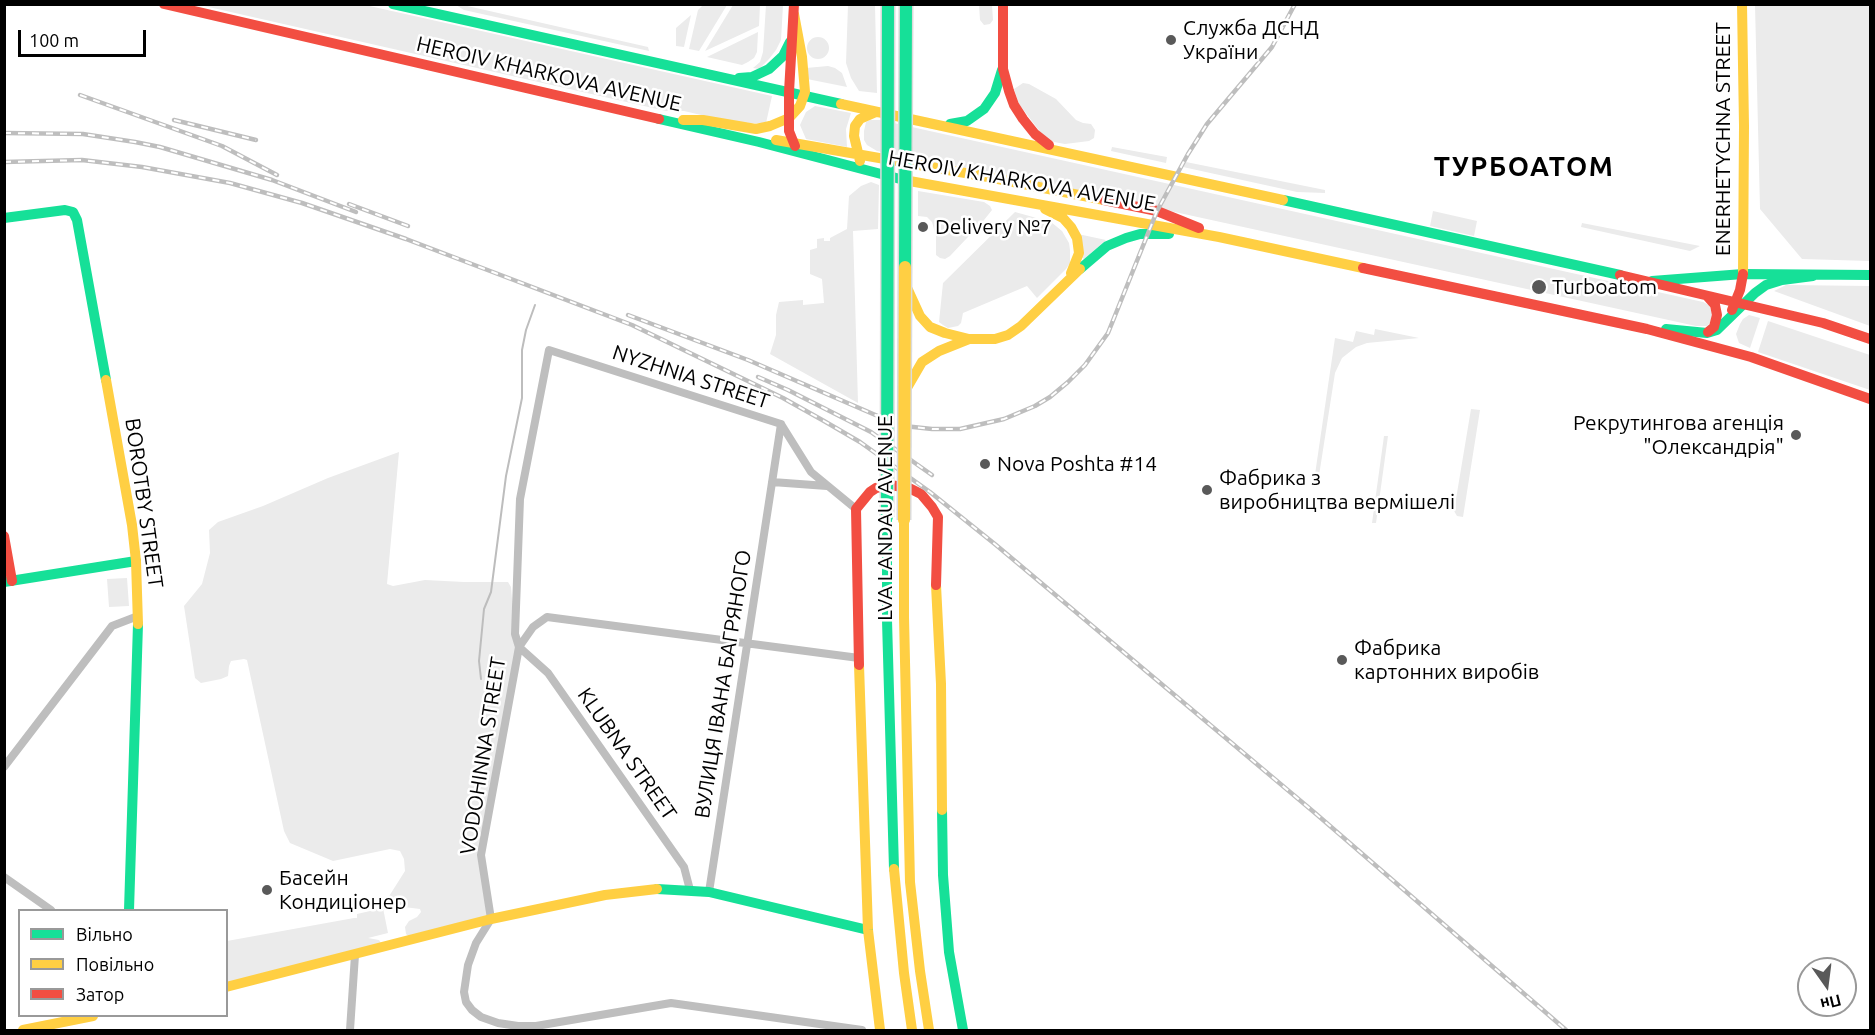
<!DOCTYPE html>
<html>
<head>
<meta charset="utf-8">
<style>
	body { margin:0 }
	#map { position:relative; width:1875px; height:1035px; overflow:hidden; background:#fff; font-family:Ubuntu,sans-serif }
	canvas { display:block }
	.frame { position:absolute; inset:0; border:6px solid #000; pointer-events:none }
	.legend { position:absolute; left:18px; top:909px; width:210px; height:108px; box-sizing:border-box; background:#fff; border:2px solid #999; margin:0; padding:8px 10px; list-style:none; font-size:18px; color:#000 }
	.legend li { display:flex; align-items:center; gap:12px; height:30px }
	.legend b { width:30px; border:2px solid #999 }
	.north { position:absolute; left:1797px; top:957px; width:60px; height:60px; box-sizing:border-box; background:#fff; border:2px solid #999; border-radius:50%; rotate:166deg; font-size:16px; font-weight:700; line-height:24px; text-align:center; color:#000 }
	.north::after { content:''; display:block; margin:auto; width:21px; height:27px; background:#595959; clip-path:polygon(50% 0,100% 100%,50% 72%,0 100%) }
	.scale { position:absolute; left:18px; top:30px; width:128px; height:27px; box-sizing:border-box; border:3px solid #000; border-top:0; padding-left:8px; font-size:18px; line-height:21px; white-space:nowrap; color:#000; -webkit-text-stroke:4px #fff; paint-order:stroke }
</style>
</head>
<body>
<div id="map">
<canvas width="1875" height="1035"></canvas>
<div class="frame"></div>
<ul class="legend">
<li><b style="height:8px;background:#16e098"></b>Вільно</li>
<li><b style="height:8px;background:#ffcf43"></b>Повільно</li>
<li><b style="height:8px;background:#f24e42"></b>Затор</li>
</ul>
<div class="north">Пн</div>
<div class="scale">100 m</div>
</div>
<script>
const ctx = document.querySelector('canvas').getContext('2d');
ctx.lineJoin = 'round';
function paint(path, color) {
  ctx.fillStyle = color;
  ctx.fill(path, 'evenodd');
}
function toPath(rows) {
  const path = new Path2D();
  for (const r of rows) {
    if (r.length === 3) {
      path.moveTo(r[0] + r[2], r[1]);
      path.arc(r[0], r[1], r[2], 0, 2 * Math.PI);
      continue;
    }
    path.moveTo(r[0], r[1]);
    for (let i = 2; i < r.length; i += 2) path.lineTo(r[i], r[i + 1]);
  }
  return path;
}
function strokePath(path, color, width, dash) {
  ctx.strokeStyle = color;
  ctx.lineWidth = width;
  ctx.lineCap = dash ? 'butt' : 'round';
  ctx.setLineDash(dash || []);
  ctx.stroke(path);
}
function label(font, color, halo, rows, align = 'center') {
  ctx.font = font + ' Ubuntu,sans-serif';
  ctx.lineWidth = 5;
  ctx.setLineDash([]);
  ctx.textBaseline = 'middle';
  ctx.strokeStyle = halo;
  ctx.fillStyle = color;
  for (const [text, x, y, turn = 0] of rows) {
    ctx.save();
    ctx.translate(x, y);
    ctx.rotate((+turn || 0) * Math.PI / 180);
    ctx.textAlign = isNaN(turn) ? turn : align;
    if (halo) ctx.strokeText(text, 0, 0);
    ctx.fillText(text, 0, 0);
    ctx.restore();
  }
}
const green = toPath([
	[704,4,727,5,699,51,689,49,698,10],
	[200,5,365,5,772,96,766,123,762,124,727,121,684,111,666,111],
	[456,5,463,5,648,47,649,51,464,10],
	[733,5,760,5,759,26,705,51],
	[766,5,783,5,781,40,776,50,769,59,759,69,753,68,760,62,763,52],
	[848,5,875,5,877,93,859,91,851,78,846,63],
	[979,5,992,5,993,20,990,24,984,25,980,20],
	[1755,5,1870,5,1870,261,1802,259,1760,209],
	[691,15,684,47,676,46,676,28],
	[758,32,757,52,754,58,748,62,742,65,707,57],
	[818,48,11],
	[828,66,835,68,842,73,847,87,807,79,806,68],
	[1023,83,1029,84,1056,99,1076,120,1083,123,1091,124,1095,130,1094,138,1089,141,1065,144,1054,142,1041,133,1019,104,1014,89],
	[815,106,851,113,846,129,847,147,806,139,800,125,806,112],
	[870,120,880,120,1703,302,1709,305,1714,319,1707,326,1696,326,1161,209,877,151,867,145,864,140,864,131,866,122],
	[1112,147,1167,157,1166,163,1111,151],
	[1186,162,1325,190,1325,193,1297,192,1183,167],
	[871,182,879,185,878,229,853,231,858,403,770,354,776,335,776,315,779,302,803,300,803,305,824,303,822,279,810,274,810,250,817,248,817,239,824,238,824,241,830,241,830,238,847,229,849,196,861,186],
	[918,191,984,202,990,206,992,210,984,220,950,256,945,259,940,258,936,255,936,236,932,222,927,217,918,216],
	[1433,211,1477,221,1474,236,1430,226],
	[1015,212,1051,222,1062,231,1069,243,1070,250,1070,263,1066,269,1037,298,1027,286,963,313,961,323,958,326,948,328,943,325,939,322,943,283],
	[1582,223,1700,246,1690,251,1581,227],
	[1078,234,1106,240,1084,259,1081,257],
	[1786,285,1870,286,1870,326,1774,291],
	[1749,315,1760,318,1750,348,1739,343,1736,334,1740,324,1743,319],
	[1768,321,1870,355,1870,390,1758,352],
	[1375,329,1419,338,1367,343,1356,347,1342,358,1335,373,1318,482,1313,488,1335,338,1353,342,1356,331,1374,335],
	[1471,409,1480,410,1463,517,1457,516,1454,511],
	[1384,436,1388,436,1376,523,1372,523],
	[399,452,387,584,393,586,425,580,464,582,508,582,511,587,515,634,519,647,481,855,491,919,413,940,406,934,405,927,409,921,417,917,421,912,420,909,388,905,386,901,405,871,404,859,400,851,390,849,333,861,290,843,284,831,247,660,244,659,231,661,229,666,228,676,221,679,201,683,195,678,184,606,202,584,210,553,209,530,218,522,263,506,328,478],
	[127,578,129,606,109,607,107,579],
	[383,908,388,933,368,938,379,940,381,943,227,987,227,941,354,918,357,918,357,914]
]);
const stream = toPath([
	[481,679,479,661,484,609,491,592,506,476,522,398,522,350,526,330,535,305]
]);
const street = toPath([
	[772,482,827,486],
	[856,509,811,472,781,424,549,350,520,499,515,634,519,647,481,855,491,919,476,943,468,965,464,992,466,1002,472,1010,481,1017,498,1023,518,1026,536,1026,671,1003,862,1030],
	[4,767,112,626,138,616],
	[4,877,51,910],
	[690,890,684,867,548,673,519,647,533,627,547,617,859,658],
	[709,892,781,424],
	[350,1030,355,955]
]);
const fast = toPath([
	[393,4,841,104],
	[739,78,752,77,769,69,783,56,790,42],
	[659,119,759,142,904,180],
	[950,124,967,121,984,109,995,93,1002,70],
	[1283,200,1620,275],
	[4,218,65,210,73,212,77,220,106,380],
	[1080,269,1107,246,1126,238,1140,234,1169,234],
	[1652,281,1743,274,1870,275],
	[1666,329,1707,333,1717,330,1755,293,1766,285,1782,280,1813,276],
	[887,517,887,620,894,869],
	[4,582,136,561],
	[942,810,943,875,949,952,963,1030],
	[657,889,709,892,868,930],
	[129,910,138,624]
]);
const slow = toPath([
	[1742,4,1744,126,1743,274],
	[841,104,1283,200],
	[683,120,703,120,756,129,770,126,789,118,800,106,805,92,802,57,794,14],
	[776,140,988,177,1104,200],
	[860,161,854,136,855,126,860,119,876,112],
	[904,180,1219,237,1363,268],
	[1045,209,1063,218,1071,227,1077,238,1079,253,1071,273],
	[904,281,920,316,930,327,945,333,969,339,995,339,1008,335,1021,326,1080,269],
	[106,380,132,525,136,561,138,624],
	[904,393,922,362,939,351,969,339],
	[904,520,904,617,910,882,920,971,929,1030],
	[936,585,941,684,942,810],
	[859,665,868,930,880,1030],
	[894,869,904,973,912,1030],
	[226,987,491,919,605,895,657,889],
	[23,1030,93,1016]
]);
const jam = toPath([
	[164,4,659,119],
	[794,4,789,92,789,131,795,146],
	[1003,4,1003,69,1009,91,1014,105,1023,119,1035,134,1049,145],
	[1104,200,1157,211,1199,228],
	[1363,268,1647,329,1751,357,1870,399],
	[1620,275,1823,323,1870,339],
	[1707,296,1715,305,1717,315,1714,327,1708,332],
	[1732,310,1740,290,1743,274],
	[4,536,12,581],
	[859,665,856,509,870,492,876,488,890,485,909,488,921,494,932,507,938,517,936,585]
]);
const rail = toPath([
	[80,95,222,146,277,175],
	[174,120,256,140],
	[4,133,83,134,135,142,160,147,272,180,356,212],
	[4,162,82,160,142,167,230,183,302,203,406,239,632,325,783,398,824,421,860,442,930,492,996,545,1315,813,1566,1030],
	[349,204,408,226],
	[628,315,748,360,887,420],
	[758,377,788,390,871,432,932,475],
	[904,426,932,429,960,429,1004,419,1035,406,1050,397,1068,382,1085,365,1108,333,1157,211,1188,154,1207,124,1272,47,1295,4]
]);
const fastBridge = toPath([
	[905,267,906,4],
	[887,517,888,4]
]);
const slowBridge = toPath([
	[904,520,905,267]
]);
const markers = [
	[1171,40,6,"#595959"],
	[923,227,6,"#595959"],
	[1539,287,8,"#595959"],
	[1796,435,6,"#595959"],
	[985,464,6,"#595959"],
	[1207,490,6,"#595959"],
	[1342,660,6,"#595959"],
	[267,890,6,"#595959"]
];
const poiNames = [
	["Служба ДСНД",1183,28],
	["України",1183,52],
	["Delivery №7",935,227],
	["Turboatom",1552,287],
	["Рекрутингова агенція",1784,423,"right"],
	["\"Олександрія\"",1784,447,"right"],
	["Nova Poshta #14",997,464],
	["Фабрика з",1219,478],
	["виробництва вермішелі",1219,502],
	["Фабрика",1354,648],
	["картонних виробів",1354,672],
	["Басейн",279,878],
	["Кондиціонер",279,902]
];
const streetNames = [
	["HEROIV KHARKOVA AVENUE",549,74,13],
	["ENERHETYCHNA STREET",1723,139,-90],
	["HEROIV KHARKOVA AVENUE",1022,181,10],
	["NYZHNIA STREET",691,377,18],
	["BOROTBY STREET",144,503,82],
	["LVA LANDAU AVENUE",885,518,-90],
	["ВУЛИЦЯ ІВАНА БАГРЯНОГО",723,684,-81],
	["KLUBNA STREET",627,754,55],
	["VODOHINNA STREET",483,756,-81]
];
const districtNames = [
	["ТУРБОАТОМ",1524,167]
];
paint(green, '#ebebeb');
strokePath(stream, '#bdbdbd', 2);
strokePath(street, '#bebebe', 8);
strokePath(fast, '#16e098', 10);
strokePath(slow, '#ffcf43', 10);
strokePath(jam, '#f24e42', 10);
strokePath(rail, '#bebebe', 4.5);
strokePath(rail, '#fff', 2, [7]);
strokePath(fastBridge, '#dbdbdb', 15, []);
strokePath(slowBridge, '#dbdbdb', 15, []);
strokePath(fastBridge, '#16e098', 12);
strokePath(slowBridge, '#ffcf43', 12);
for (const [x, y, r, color] of markers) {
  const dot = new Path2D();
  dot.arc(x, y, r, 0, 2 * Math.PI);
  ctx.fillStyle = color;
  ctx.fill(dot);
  strokePath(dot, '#fff', 2);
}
label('21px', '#000', '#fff', poiNames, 'left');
label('21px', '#000', '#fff', streetNames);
ctx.letterSpacing = '1.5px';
label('bold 27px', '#000', '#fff', districtNames);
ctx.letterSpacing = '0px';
</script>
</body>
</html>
